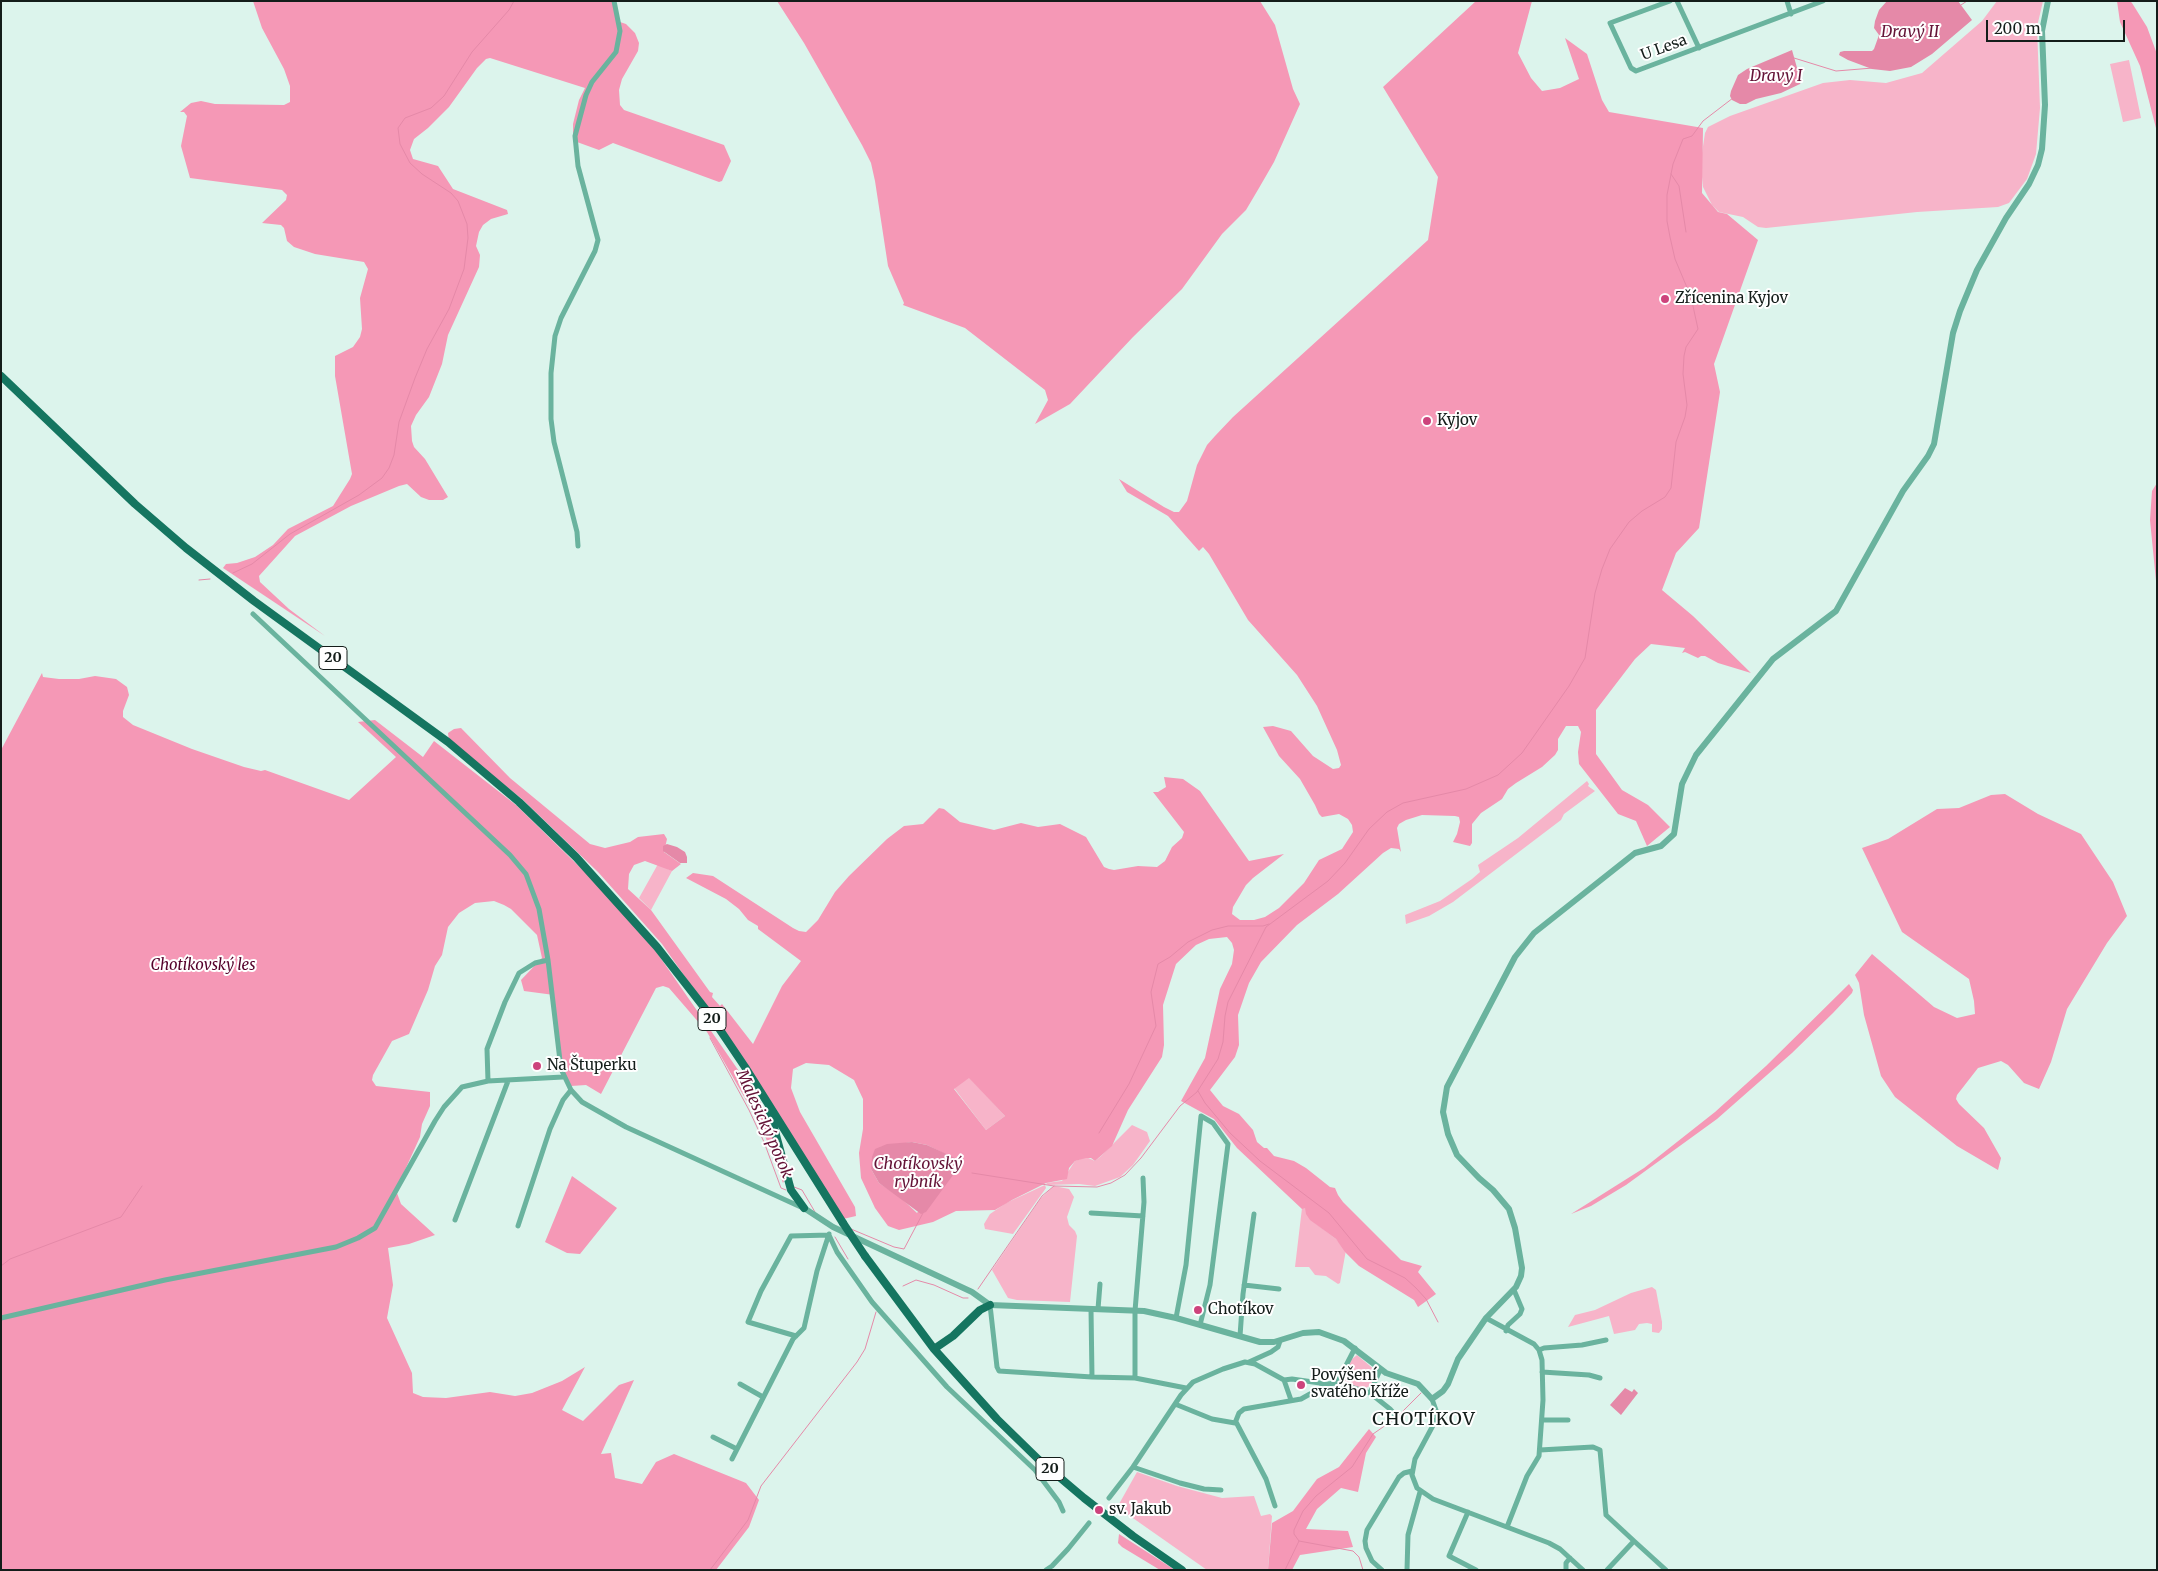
<!DOCTYPE html>
<html>
<head>
<meta charset="utf-8">
<style>
	body { margin:0 }
	#map { position:relative; width:2158px; height:1571px; overflow:hidden; background:#dcf4ec; font-family:Merriweather,serif }
	canvas { display:block }
	.frame { position:absolute; inset:0; border:2px solid #141d1a; pointer-events:none }
	.scale { position:absolute; left:1986px; top:20px; width:139px; height:22px; box-sizing:border-box; border:2px solid #141d1a; border-top:0; padding-left:6px; font-size:15px; line-height:18px; white-space:nowrap; color:#141d1a; -webkit-text-stroke:4px #fff; paint-order:stroke }
</style>
</head>
<body>
<div id="map">
<canvas width="2158" height="1571"></canvas>
<div class="frame"></div>
<div class="scale">200 m</div>
</div>
<script>
const ctx = document.querySelector('canvas').getContext('2d');
ctx.lineJoin = 'round';
function paint(path, color) {
  ctx.fillStyle = color;
  ctx.fill(path, 'evenodd');
}
function toPath(rows) {
  const path = new Path2D();
  for (const r of rows) {
    path.moveTo(r[0], r[1]);
    for (let i = 2; i < r.length; i += 2) path.lineTo(r[i], r[i + 1]);
  }
  return path;
}
function strokePath(path, color, width, dash) {
  ctx.strokeStyle = color;
  ctx.lineWidth = width;
  ctx.lineCap = dash ? 'butt' : 'round';
  ctx.setLineDash(dash || []);
  ctx.stroke(path);
}
function label(font, color, halo, rows, align = 'center') {
  ctx.font = font + ' Merriweather,serif';
  ctx.lineWidth = 4;
  ctx.setLineDash([]);
  ctx.textBaseline = 'middle';
  ctx.strokeStyle = halo;
  ctx.fillStyle = color;
  for (const [text, x, y, turn = 0] of rows) {
    ctx.save();
    ctx.translate(x, y);
    ctx.rotate((+turn || 0) * Math.PI / 180);
    ctx.textAlign = isNaN(turn) ? turn : align;
    if (halo) ctx.strokeText(text, 0, 0);
    ctx.fillText(text, 0, 0);
    ctx.restore();
  }
}
const green = toPath([
	[1997,1,2043,1,2037,27,2040,108,2036,154,2027,179,2009,203,1998,207,1917,212,1766,228,1758,227,1743,217,1719,212,1712,205,1703,187,1702,177,1702,153,1705,133,1708,127,1730,116,1823,83,1850,80,1886,83,1922,73,1982,21],
	[2129,60,2141,118,2123,122,2110,64],
	[1587,781,1589,784,1588,786,1595,791,1564,814,1561,820,1453,902,1429,916,1406,924,1405,915,1440,901,1472,879,1480,872,1478,865,1518,838],
	[658,864,672,871,651,910,639,898],
	[969,1077,1005,1116,986,1130,954,1088],
	[1132,1125,1147,1132,1150,1141,1133,1165,1120,1177,1095,1186,1079,1184,1048,1185,1046,1183,1062,1181,1075,1161,1086,1157,1095,1161,1100,1157],
	[1045,1185,1046,1188,1013,1234,985,1229,984,1224,990,1214,1006,1203],
	[1054,1186,1069,1189,1074,1197,1067,1217,1069,1225,1075,1231,1077,1236,1070,1302,1017,1300,1008,1298,992,1270,1041,1198],
	[1302,1208,1305,1208,1315,1223,1336,1239,1346,1250,1340,1283,1338,1284,1326,1276,1315,1275,1309,1267,1295,1267],
	[1652,1287,1656,1290,1662,1322,1662,1329,1659,1333,1652,1332,1652,1324,1647,1323,1639,1324,1635,1330,1614,1334,1609,1316,1568,1327,1575,1315,1595,1310,1631,1293],
	[1357,1355,1376,1371,1371,1385,1364,1389,1341,1382,1341,1380,1352,1359],
	[1137,1472,1177,1486,1222,1498,1254,1496,1261,1516,1270,1514,1272,1516,1268,1570,1207,1570,1120,1509,1119,1504]
]);
const forest = toPath([
	[253,1,612,1,617,21,626,24,635,33,639,43,638,51,622,79,619,90,620,105,624,110,724,145,731,161,722,181,719,182,613,143,599,150,577,142,573,136,573,124,579,100,585,88,490,58,486,59,477,68,449,107,428,128,414,139,410,150,413,159,438,166,453,189,507,210,508,214,491,219,483,225,479,232,476,246,480,255,479,267,448,335,442,364,429,397,416,415,411,426,412,441,414,447,425,459,448,497,443,500,429,500,421,497,407,484,399,486,351,506,295,536,259,576,260,582,289,609,325,636,223,568,226,564,237,563,255,557,273,545,288,529,333,506,350,479,352,474,335,376,335,356,353,347,360,337,362,329,360,298,368,269,364,262,315,254,294,247,287,241,284,228,281,225,262,223,286,200,287,195,282,190,190,178,181,146,187,116,184,112,180,112,191,103,201,101,215,104,284,105,290,102,290,86,284,69,262,28],
	[777,1,1260,1,1275,25,1293,89,1300,104,1274,162,1259,188,1246,210,1222,234,1182,289,1133,337,1070,404,1035,424,1048,400,1045,390,965,328,903,305,904,303,888,266,875,181,871,163,862,145,804,43],
	[1476,1,1532,1,1518,53,1531,78,1542,91,1560,88,1579,79,1565,38,1587,54,1602,100,1609,112,1703,128,1702,193,1718,212,1727,214,1758,240,1714,364,1720,392,1699,528,1676,553,1662,590,1693,616,1751,673,1718,663,1705,656,1701,656,1698,658,1685,652,1682,653,1685,648,1651,644,1635,659,1596,710,1596,754,1622,790,1648,805,1670,827,1647,846,1636,821,1618,814,1579,764,1578,752,1581,732,1578,726,1566,726,1558,739,1558,750,1555,755,1542,767,1516,783,1508,789,1502,799,1481,813,1472,824,1472,843,1470,846,1453,842,1457,834,1460,822,1459,817,1455,816,1422,815,1406,820,1399,824,1397,828,1401,852,1399,849,1391,848,1383,853,1338,894,1297,925,1261,962,1249,983,1238,1015,1239,1045,1235,1057,1210,1090,1223,1106,1239,1114,1253,1130,1257,1142,1264,1148,1267,1148,1274,1156,1294,1161,1306,1168,1330,1187,1335,1188,1338,1195,1343,1202,1401,1260,1422,1266,1418,1272,1436,1294,1418,1307,1414,1300,1359,1266,1345,1252,1336,1239,1310,1220,1306,1214,1305,1208,1302,1209,1237,1148,1214,1119,1181,1101,1205,1058,1220,989,1232,964,1234,950,1232,943,1227,937,1209,939,1196,945,1176,964,1163,1005,1164,1045,1162,1057,1128,1110,1112,1146,1095,1161,1091,1158,1086,1158,1075,1161,1069,1168,1067,1179,1046,1183,1012,1200,995,1210,956,1211,933,1222,899,1230,888,1226,875,1208,861,1178,859,1153,863,1129,863,1099,854,1080,829,1065,806,1063,793,1069,791,1088,800,1112,855,1207,856,1216,843,1219,754,1075,662,944,598,872,522,799,449,741,448,733,454,729,461,728,510,778,590,844,605,848,630,842,638,837,664,834,667,839,664,852,681,864,672,871,645,861,634,865,629,874,628,889,651,910,710,992,713,993,712,997,720,1006,722,1004,753,1044,782,986,801,961,758,929,758,926,748,920,739,909,726,899,686,878,693,873,713,876,793,928,799,931,806,932,818,920,835,892,849,876,887,839,904,826,923,824,939,808,944,809,960,822,994,830,1021,823,1038,827,1060,824,1086,837,1104,867,1109,869,1114,870,1138,866,1157,867,1165,861,1172,847,1182,838,1184,832,1153,792,1158,792,1166,787,1164,777,1183,779,1200,791,1249,861,1284,854,1253,878,1246,885,1233,907,1232,914,1240,920,1254,920,1265,917,1279,908,1304,883,1319,860,1342,849,1353,832,1352,825,1348,819,1339,814,1322,817,1319,814,1315,805,1300,779,1279,756,1263,727,1273,726,1291,731,1313,756,1333,769,1339,768,1341,765,1337,750,1317,706,1297,675,1248,620,1209,554,1203,547,1199,551,1168,516,1127,492,1119,479,1164,507,1174,512,1179,512,1187,501,1197,465,1207,445,1215,436,1233,417,1428,240,1438,177,1383,87],
	[969,1078,1005,1116,986,1130,954,1089],
	[912,1142,927,1145,957,1160,917,1213,900,1197,879,1183,871,1169,881,1147],
	[2117,1,2130,1,2132,3,2147,27,2157,54,2157,132,2140,66,2120,22],
	[2157,483,2157,591,2150,520,2152,491],
	[42,673,43,677,59,679,79,679,95,676,116,679,127,687,129,695,123,711,123,717,133,725,192,749,244,767,261,771,265,770,349,800,396,757,358,722,375,720,423,757,434,741,516,805,592,879,655,950,761,1103,770,1123,785,1179,783,1183,762,1128,707,1032,669,988,663,986,656,988,601,1094,586,1085,571,1086,565,1078,560,1054,554,995,524,991,521,980,542,958,537,935,511,909,504,905,494,901,475,903,459,913,448,927,442,955,435,966,428,990,409,1034,392,1041,373,1075,372,1080,376,1086,430,1092,430,1106,422,1124,420,1137,400,1181,397,1193,401,1204,435,1235,409,1244,388,1248,393,1285,387,1318,412,1373,413,1393,423,1397,446,1398,490,1392,515,1396,532,1393,562,1381,585,1367,562,1410,583,1421,619,1385,634,1380,601,1454,611,1453,615,1478,642,1484,656,1462,674,1454,746,1483,759,1500,749,1527,716,1570,1,1570,1,750],
	[2005,794,2038,814,2081,834,2113,882,2127,916,2107,943,2067,1009,2051,1062,2039,1089,2024,1083,2008,1065,2001,1061,1978,1068,1957,1095,1956,1099,1959,1104,1984,1128,2001,1158,1998,1170,1957,1146,1895,1097,1881,1076,1864,1015,1859,983,1855,975,1872,954,1934,1007,1957,1018,1975,1014,1974,1001,1969,979,1902,932,1862,848,1888,839,1937,809,1959,808,1991,795],
	[1849,984,1853,990,1852,993,1833,1013,1792,1053,1717,1119,1626,1185,1591,1206,1571,1214,1644,1168,1715,1112,1766,1066],
	[572,1176,617,1208,580,1254,567,1253,545,1242],
	[1369,1429,1376,1437,1366,1453,1358,1492,1341,1488,1317,1509,1306,1529,1348,1531,1353,1547,1300,1555,1292,1570,1268,1570,1272,1523,1293,1511,1317,1479,1339,1467],
	[1119,1534,1175,1570,1160,1570,1122,1547,1118,1543]
]);
const water = toPath([
	[1887,1,1958,1,1972,20,1932,54,1911,67,1890,71,1872,69,1848,60,1839,55,1840,52,1844,51,1872,51,1874,49,1879,35,1874,28,1875,21,1879,10],
	[1792,50,1801,82,1800,84,1781,93,1756,99,1746,104,1740,104,1732,100,1730,96,1731,91,1738,75,1747,69],
	[667,844,677,847,685,852,687,857,687,863,680,863,663,851,663,846],
	[912,1142,927,1145,955,1158,959,1164,956,1171,926,1212,921,1214,879,1183,871,1169,872,1157,875,1149,887,1144],
	[1625,1388,1632,1392,1634,1389,1638,1393,1621,1415,1610,1405]
]);
const stream = toPath([
	[1961,5,1967,1],
	[1794,58,1836,71,1873,68],
	[1671,174,1679,186,1686,232],
	[233,573,252,564,290,534,359,495,382,478,389,468,394,455,399,422,415,378,427,349,449,309,464,269,468,238,467,224,458,201,451,193,422,174,410,163,400,144,398,128,405,118,431,108,444,96,472,52,509,10,514,1],
	[199,580,210,579],
	[710,1038,749,1110,764,1142,781,1188,786,1190],
	[1198,1091,1205,1103,1230,1133,1260,1161,1329,1213,1367,1259,1405,1278,1416,1288,1426,1299,1438,1322],
	[1099,1133,1129,1084,1156,1026,1151,992,1158,964,1170,957,1188,942,1212,930,1228,926,1263,926,1269,924],
	[972,1173,1054,1186,1097,1187,1111,1183,1125,1175,1141,1158,1180,1106,1197,1092,1218,1059,1223,1042,1225,1016,1228,1002,1266,927,1328,881,1345,863,1369,829,1387,812,1403,803,1466,789,1498,775,1522,753,1569,686,1585,658,1595,593,1602,569,1610,549,1629,522,1642,511,1665,497,1671,488,1676,442,1685,417,1687,405,1683,374,1684,356,1686,347,1698,329,1691,297,1675,259,1670,237,1667,221,1667,195,1673,164,1683,139,1692,136,1703,121,1733,98],
	[794,1187,802,1190,815,1212],
	[851,1229,894,1247,904,1249,923,1213],
	[835,1237,848,1259],
	[1,1266,10,1259,121,1217,142,1186],
	[903,1286,916,1280,934,1285,963,1298,968,1298],
	[978,1289,1042,1196,1054,1186],
	[1399,1415,1421,1393],
	[1299,1541,1353,1551,1359,1557,1363,1570],
	[710,1570,748,1520,761,1486,857,1362,865,1349,876,1312],
	[1285,1570,1299,1541,1294,1534,1294,1530,1303,1511,1316,1496,1352,1467,1373,1434,1396,1418]
]);
const minor = toPath([
	[1670,1,1610,23,1631,68,1636,71,1823,1],
	[1677,1,1699,48],
	[1787,1,1791,14],
	[578,546,577,532,554,442,551,419,551,373,555,336,561,318,595,251,598,240,578,166,575,136,586,95,592,82,616,52,620,31,614,1],
	[253,614,510,855,526,874,539,909,548,960,561,1069,571,1090,582,1102,626,1127,803,1208],
	[488,1081,487,1049,505,1002,519,973,535,963,548,960],
	[1091,1213,1143,1216],
	[455,1220,508,1081],
	[518,1226,550,1129,563,1100,571,1090],
	[829,1235,837,1252,872,1302,947,1387,1035,1470,1059,1502,1063,1511],
	[1244,1285,1279,1289],
	[990,1305,997,1367,999,1371,1092,1377],
	[1091,1309,1092,1377,1135,1378,1186,1388],
	[1098,1309,1100,1284],
	[1,1318,165,1280,336,1247,358,1238,375,1228,435,1121,444,1107,462,1087,488,1081,563,1077],
	[1176,1318,1186,1265,1201,1116,1213,1123,1228,1144,1210,1285,1200,1325],
	[1486,1318,1534,1344,1539,1350,1542,1360,1543,1400,1539,1456,1527,1476,1507,1527],
	[1506,1331,1508,1325,1520,1314,1522,1309,1514,1290],
	[796,1336,748,1322,761,1291,791,1236,829,1235],
	[1240,1336,1243,1294,1254,1214],
	[1539,1350,1544,1348,1582,1345,1606,1340],
	[1249,1362,1271,1352,1278,1347,1280,1341],
	[1542,1372,1589,1375,1600,1378],
	[1135,1378,1135,1311,1144,1202,1143,1178],
	[1284,1380,1291,1400],
	[1337,1383,1370,1393,1390,1409,1399,1419],
	[740,1384,763,1397],
	[1370,1393,1380,1370],
	[1432,1399,1437,1413,1437,1418,1415,1459,1412,1475,1417,1488,1433,1499,1549,1543,1560,1549,1583,1570],
	[1175,1404,1212,1419,1235,1423,1239,1413,1244,1409,1301,1399,1326,1385],
	[1543,1420,1568,1420],
	[1236,1422,1266,1479,1275,1506],
	[713,1437,737,1449],
	[1540,1450,1593,1447,1600,1450,1606,1515,1634,1541,1607,1570],
	[732,1459,793,1339,804,1328,817,1271,829,1234],
	[1133,1467,1180,1483,1204,1489,1221,1490],
	[1109,1498,1133,1467,1181,1395,1193,1382,1223,1369,1245,1362,1255,1364,1284,1380,1292,1379,1327,1384,1337,1383,1355,1348],
	[1468,1512,1449,1556,1476,1570],
	[1634,1541,1666,1570],
	[1046,1570,1052,1566,1068,1549,1089,1523],
	[1382,1570,1372,1561,1366,1548,1365,1541,1367,1530,1399,1477,1404,1473,1412,1471],
	[1407,1570,1408,1535,1420,1492],
	[1566,1570,1566,1563,1570,1558]
]);
const tertiary = toPath([
	[804,1208,833,1227,972,1292,990,1305,1144,1311,1176,1318,1260,1342,1274,1342,1303,1333,1319,1332,1344,1341,1386,1373,1418,1384,1432,1399,1443,1391,1448,1384,1458,1359,1486,1318,1516,1287,1521,1276,1522,1268,1515,1228,1509,1209,1493,1190,1479,1178,1457,1155,1448,1134,1443,1112,1447,1087,1515,957,1534,933,1635,853,1661,846,1674,834,1682,784,1696,755,1773,659,1836,611,1903,491,1928,456,1934,444,1953,333,1960,311,1977,270,2006,218,2029,184,2038,165,2042,149,2045,105,2042,31,2048,1]
]);
const primary = toPath([
	[1,376,135,504,186,548,254,601,448,742,519,802,576,857,657,947,710,1015,745,1067,843,1223],
	[770,1113,791,1190,804,1208],
	[865,1256,934,1349,997,1419,1038,1459,1084,1498,1133,1536,1182,1570],
	[934,1349,953,1336,980,1310,990,1305]
]);
const primaryBridge = toPath([
	[843,1223,865,1256]
]);
const markers = [
	[1665,299,5,"#cd437c"],
	[1427,421,5,"#cd437c"],
	[537,1066,5,"#cd437c"],
	[1198,1310,5,"#cd437c"],
	[1301,1385,5,"#cd437c"],
	[1099,1510,5,"#cd437c"]
];
const shields = [
	[333,658,28],
	[712,1019,28],
	[1050,1469,28]
];
const shieldNames = [
	["20",333,658],
	["20",712,1019],
	["20",1050,1469]
];
const streetNames = [
	["U Lesa",1664,48,-20]
];
const poiNames = [
	["Zřícenina Kyjov",1675,299],
	["Kyjov",1437,421],
	["Na Štuperku",547,1066],
	["Chotíkov",1208,1310],
	["Povýšení",1311,1376],
	["svatého Kříže",1311,1393],
	["sv. Jakub",1109,1510]
];
const parkNames = [
	["Chotíkovský les",203,966]
];
const waterNames = [
	["Dravý II",1910,32],
	["Dravý I",1776,76],
	["Malesický potok",764,1124,66],
	["Chotíkovský",918,1164],
	["rybník",918,1182]
];
const quarterNames = [
	["CHOTÍKOV",1424,1420]
];
paint(green, '#f7b4c9');
paint(forest, '#f598b6');
paint(water, '#e589a8');
strokePath(stream, '#e589a8', 1);
strokePath(minor, '#6ab39e', 5);
strokePath(tertiary, '#6ab39e', 6);
strokePath(primary, '#157560', 8);
strokePath(primaryBridge, '#157560', 8);
for (const [x, y, r, color] of markers) {
  const dot = new Path2D();
  dot.arc(x, y, r, 0, 2 * Math.PI);
  ctx.fillStyle = color;
  ctx.fill(dot);
  strokePath(dot, '#fff', 2);
}
for (const [x, y, w] of shields) {
  const box = new Path2D();
  box.roundRect(x - w / 2, y - 11.5, w, 23, 4);
  ctx.fillStyle = '#fff';
  ctx.fill(box);
  strokePath(box, '#141d1a', 1);
}
label('bold 14px', '#141d1a', null, shieldNames);
label('15px', '#141d1a', '#fff', streetNames);
label('15px', '#141d1a', '#fff', poiNames, 'left');
label('italic 15px', '#54002a', '#fff', parkNames);
label('italic 16px', '#641337', '#fff', waterNames);
ctx.letterSpacing = '1px';
label('18px', '#141d1a', '#fff', quarterNames);
ctx.letterSpacing = '0px';
</script>
</body>
</html>
